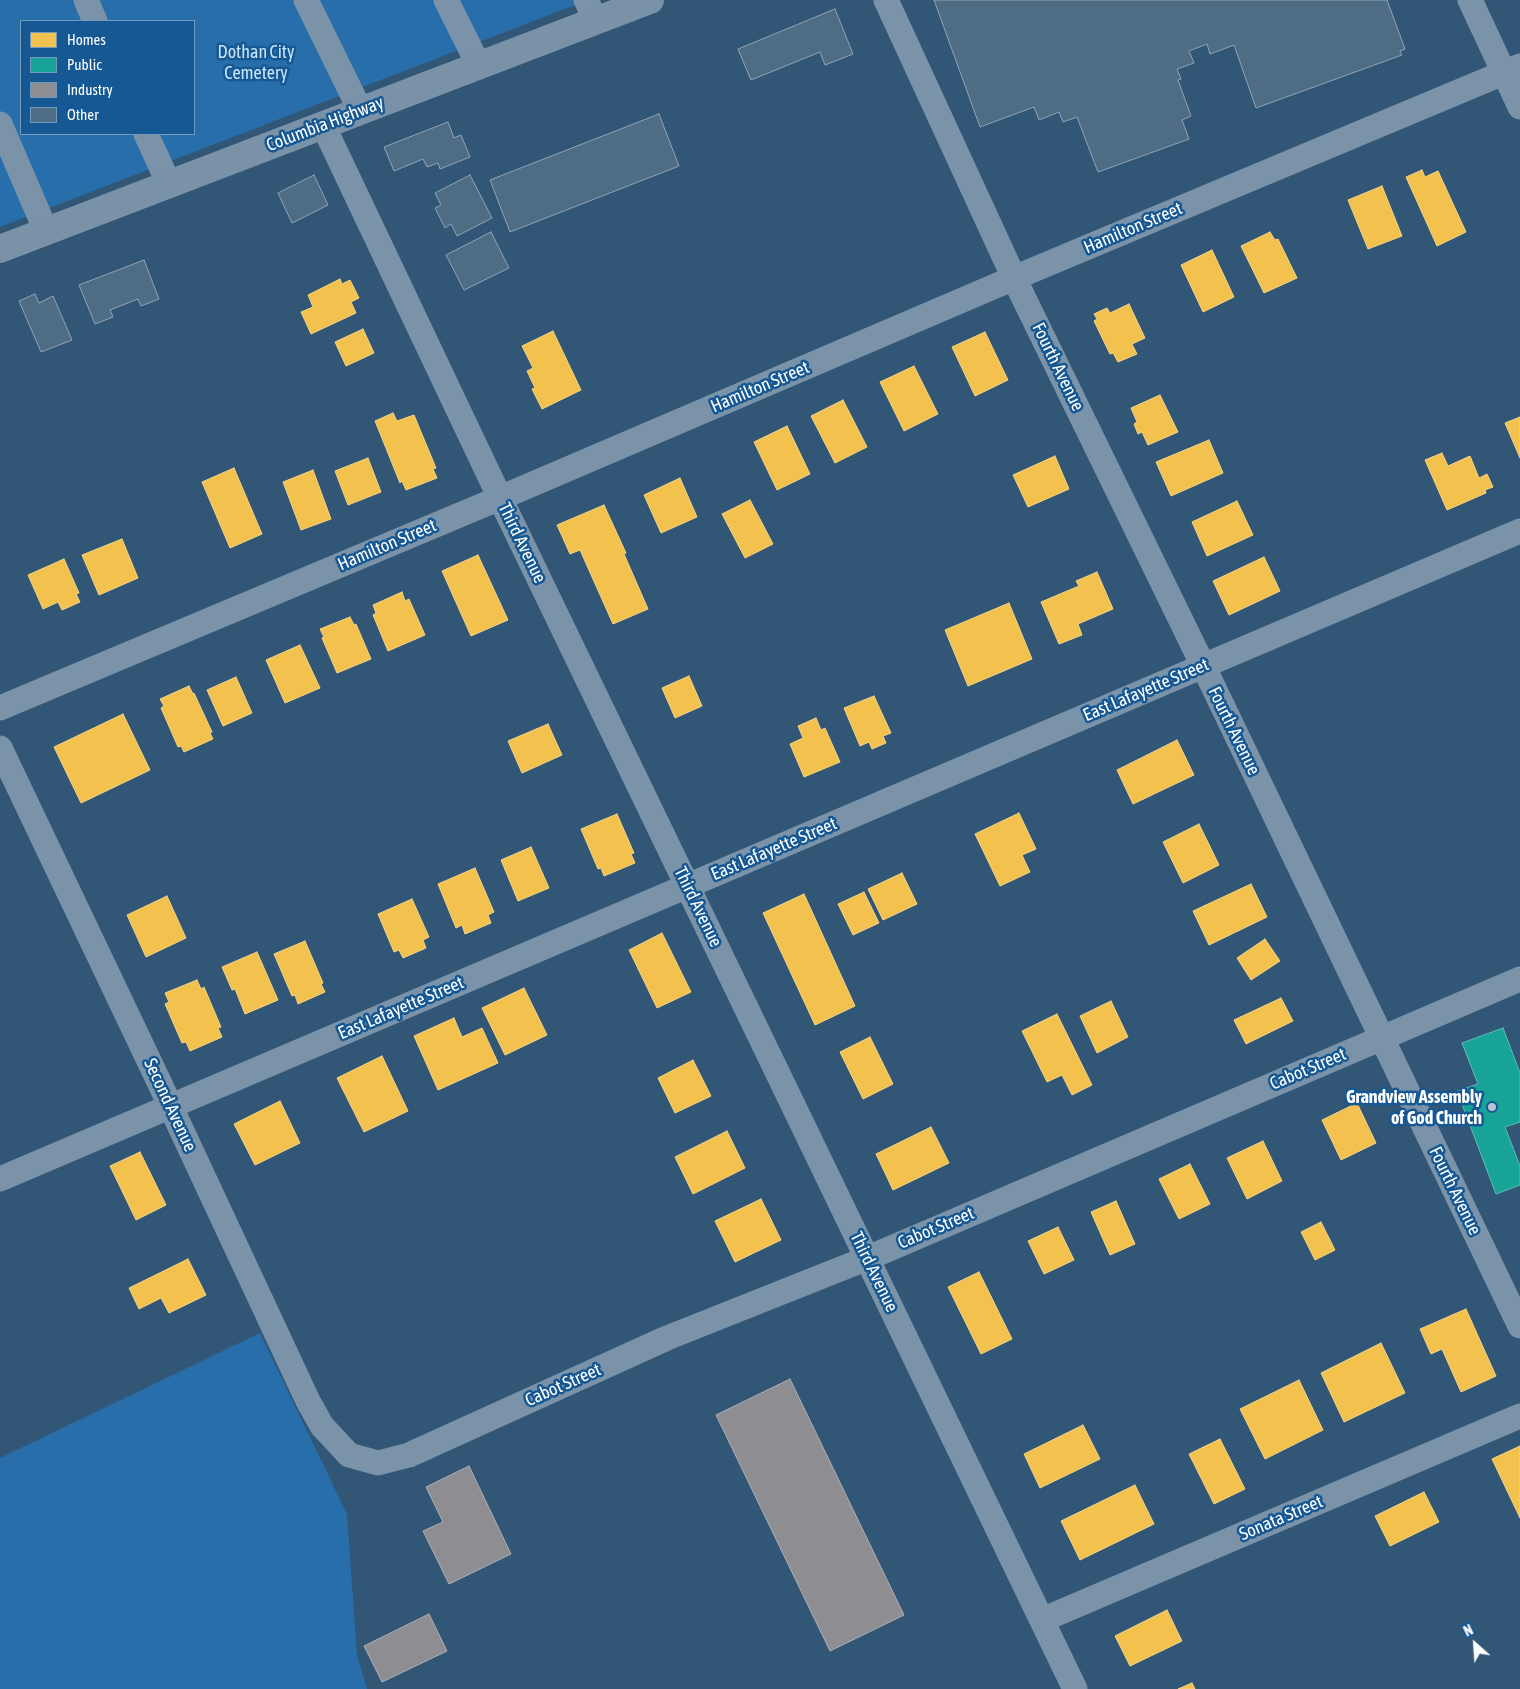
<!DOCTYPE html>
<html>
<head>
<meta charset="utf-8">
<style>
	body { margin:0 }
	#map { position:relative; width:1520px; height:1689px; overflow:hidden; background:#325676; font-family:"Asap Condensed",sans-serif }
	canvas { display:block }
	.legend { position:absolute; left:20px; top:20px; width:175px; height:115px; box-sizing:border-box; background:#155893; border:1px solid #739bbe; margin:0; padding:6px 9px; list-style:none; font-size:15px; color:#fff }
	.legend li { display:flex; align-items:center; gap:10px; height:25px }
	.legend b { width:25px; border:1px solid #739bbe }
	.north { position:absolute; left:1450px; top:1619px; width:50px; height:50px; -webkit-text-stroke:4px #155893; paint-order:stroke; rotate:334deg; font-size:14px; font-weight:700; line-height:20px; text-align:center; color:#fff }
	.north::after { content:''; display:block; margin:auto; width:18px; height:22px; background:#fff; clip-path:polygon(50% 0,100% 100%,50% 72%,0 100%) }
</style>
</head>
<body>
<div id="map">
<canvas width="1520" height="1689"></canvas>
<ul class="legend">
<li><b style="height:14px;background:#f2c14e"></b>Homes</li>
<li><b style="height:14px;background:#17a398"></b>Public</li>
<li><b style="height:14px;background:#8d8d92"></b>Industry</li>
<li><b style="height:14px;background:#4f6c85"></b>Other</li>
</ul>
<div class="north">N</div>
</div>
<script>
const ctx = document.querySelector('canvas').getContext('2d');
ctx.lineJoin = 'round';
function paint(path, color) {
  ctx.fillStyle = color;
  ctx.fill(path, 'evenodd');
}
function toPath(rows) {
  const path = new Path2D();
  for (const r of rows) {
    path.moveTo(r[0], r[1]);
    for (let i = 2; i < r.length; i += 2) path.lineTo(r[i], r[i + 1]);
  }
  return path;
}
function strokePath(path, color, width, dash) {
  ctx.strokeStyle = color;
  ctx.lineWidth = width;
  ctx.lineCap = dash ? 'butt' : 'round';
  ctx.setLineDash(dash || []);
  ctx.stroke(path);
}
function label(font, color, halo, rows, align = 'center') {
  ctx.font = font + ' "Asap Condensed",sans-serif';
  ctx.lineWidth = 5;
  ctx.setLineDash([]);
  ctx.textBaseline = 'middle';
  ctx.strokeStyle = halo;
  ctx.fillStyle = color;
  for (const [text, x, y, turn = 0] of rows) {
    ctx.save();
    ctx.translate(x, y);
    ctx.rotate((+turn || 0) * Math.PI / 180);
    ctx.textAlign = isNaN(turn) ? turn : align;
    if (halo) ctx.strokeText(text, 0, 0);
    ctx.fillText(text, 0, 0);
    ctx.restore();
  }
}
const green = toPath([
	[0,0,588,0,0,227],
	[21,21,194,21,194,134,21,134],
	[260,1333,347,1514,357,1655,367,1689,0,1689,0,1458]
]);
const homes = toPath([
	[1422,170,1425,177,1438,171,1466,232,1437,246,1406,177,1422,170],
	[1382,186,1402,236,1368,249,1348,200,1382,186],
	[1270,232,1275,240,1278,239,1297,278,1264,293,1241,246,1270,232],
	[1212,250,1234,297,1203,312,1181,265,1212,250],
	[340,279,342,284,350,280,359,298,351,302,356,313,311,334,301,312,313,307,308,295,340,279],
	[1129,304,1145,338,1132,344,1137,354,1118,362,1113,353,1110,354,1094,321,1097,319,1094,314,1107,308,1110,313,1129,304],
	[363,329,374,353,346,366,335,342,363,329],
	[553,331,581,390,542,409,532,389,535,388,527,371,533,368,522,346,553,331],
	[985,332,1008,380,975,396,952,347,985,332],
	[914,366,938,414,904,431,880,382,914,366],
	[1160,395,1178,432,1148,445,1142,432,1138,434,1134,424,1137,422,1131,408,1160,395],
	[843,400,867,447,835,463,811,416,843,400],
	[393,413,397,421,414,415,436,468,433,469,437,478,406,490,402,481,400,483,375,421,393,413],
	[1520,417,1520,458,1505,423,1520,417],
	[787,426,810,474,777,490,754,442,787,426],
	[1209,440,1223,473,1171,496,1156,462,1209,440],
	[1442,453,1448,466,1470,456,1479,478,1487,474,1493,487,1485,490,1486,493,1447,510,1425,460,1442,453],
	[1055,456,1069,489,1028,507,1013,475,1055,456],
	[368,458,381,492,348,505,335,471,368,458],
	[234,468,262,534,230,548,202,482,234,468],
	[313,470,331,519,301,530,283,482,313,470],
	[680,478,697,517,661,533,644,495,680,478],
	[750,500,773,544,745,558,722,514,750,500],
	[1237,501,1253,535,1207,556,1192,522,1237,501],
	[604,505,626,553,624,554,648,609,613,624,580,550,570,554,557,525,604,505],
	[122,539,138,578,99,595,82,555,122,539],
	[478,555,508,620,471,636,442,571,478,555],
	[1264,557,1280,591,1229,615,1213,581,1264,557],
	[64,559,79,593,76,594,80,602,62,610,58,602,43,609,28,575,64,559],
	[1097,572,1113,609,1078,624,1082,635,1059,644,1041,602,1079,586,1076,581,1097,572],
	[402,592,405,601,409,599,425,635,388,651,373,615,376,613,373,605,402,592],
	[1009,603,1032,659,968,686,945,630,1009,603],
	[350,617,354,625,356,624,371,659,337,673,322,638,324,637,320,629,350,617],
	[300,645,320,688,285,703,266,660,300,645],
	[689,676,702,706,675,718,662,688,689,676],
	[236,677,252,713,223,726,207,690,236,677],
	[189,686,193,694,194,693,212,732,210,733,213,739,184,752,181,746,178,747,161,708,164,706,160,699,189,686],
	[874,696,891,733,883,736,886,743,872,749,869,742,860,746,844,708,874,696],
	[123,714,150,770,81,803,54,747,123,714],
	[816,718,821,730,825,728,840,762,804,777,790,744,803,738,798,726,816,718],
	[548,724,562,755,522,773,508,741,548,724],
	[1177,740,1194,775,1133,804,1117,770,1177,740],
	[1019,813,1036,849,1022,855,1030,872,1000,886,975,834,1019,813],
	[617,814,634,853,631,854,635,863,604,876,601,868,598,869,581,829,617,814],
	[1199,824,1219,865,1183,883,1163,842,1199,824],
	[531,847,549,888,518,901,501,860,531,847],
	[475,868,494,912,488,915,491,923,465,934,462,925,456,928,438,884,475,868],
	[902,873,917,904,883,920,868,889,902,873],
	[1251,884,1267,917,1209,945,1193,911,1251,884],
	[864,892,879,923,853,935,838,904,864,892],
	[804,894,855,1006,815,1025,763,913,804,894],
	[167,896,186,938,146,957,127,915,167,896],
	[412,899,429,937,423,940,426,948,403,958,399,950,394,952,378,914,412,899],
	[662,933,691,992,657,1008,629,950,662,933],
	[1265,939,1280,961,1251,980,1237,958,1265,939],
	[305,941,323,983,321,984,325,992,298,1004,295,995,292,996,274,954,305,941],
	[257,952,278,1000,245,1014,235,989,232,990,222,967,257,952],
	[197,980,201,989,204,987,221,1027,218,1028,222,1037,190,1051,186,1042,182,1043,165,1004,169,1002,165,993,197,980],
	[524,988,547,1035,505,1055,482,1008,524,988],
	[1281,998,1293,1021,1246,1044,1234,1020,1281,998],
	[1111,1001,1128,1037,1097,1053,1080,1016,1111,1001],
	[1057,1014,1092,1085,1072,1095,1062,1075,1047,1082,1022,1031,1057,1014],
	[454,1018,462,1037,482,1028,498,1063,438,1090,414,1036,454,1018],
	[870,1037,893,1084,863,1099,840,1052,870,1037],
	[382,1056,408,1111,364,1132,337,1078,382,1056],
	[693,1060,711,1096,675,1113,658,1078,693,1060],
	[280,1101,300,1143,255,1165,234,1124,280,1101],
	[1357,1103,1376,1143,1341,1160,1322,1120,1357,1103],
	[931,1127,949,1163,893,1190,876,1154,931,1127],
	[727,1131,745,1168,693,1194,675,1157,727,1131],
	[1263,1141,1282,1181,1247,1199,1227,1158,1263,1141],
	[140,1152,166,1205,136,1220,110,1166,140,1152],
	[1190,1164,1210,1204,1179,1219,1159,1179,1190,1164],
	[761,1199,781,1240,735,1262,715,1221,761,1199],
	[1116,1201,1135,1244,1110,1255,1091,1212,1116,1201],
	[1321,1222,1335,1250,1315,1260,1301,1232,1321,1222],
	[1058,1227,1074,1260,1044,1274,1028,1241,1058,1227],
	[188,1259,206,1295,169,1313,161,1298,139,1309,129,1288,188,1259],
	[979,1272,1012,1339,981,1354,948,1287,979,1272],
	[1466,1309,1496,1376,1461,1392,1442,1349,1431,1354,1420,1329,1466,1309],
	[1381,1343,1405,1393,1344,1422,1321,1373,1381,1343],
	[1299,1380,1323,1430,1265,1459,1240,1409,1299,1380],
	[1083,1425,1100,1459,1040,1488,1024,1454,1083,1425],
	[1220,1439,1245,1489,1214,1504,1189,1454,1220,1439],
	[1520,1446,1520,1518,1492,1459,1520,1446],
	[1135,1485,1154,1524,1080,1560,1061,1521,1135,1485],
	[1424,1492,1439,1522,1390,1546,1375,1516,1424,1492],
	[1167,1610,1182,1641,1130,1666,1115,1636,1167,1610],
	[1192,1683,1195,1689,1178,1689,1192,1683]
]);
const public = toPath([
	[1503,1028,1520,1073,1520,1122,1505,1127,1520,1166,1520,1185,1496,1194,1457,1091,1478,1084,1462,1043,1503,1028]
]);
const industry = toPath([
	[790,1379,904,1615,830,1651,716,1415,790,1379],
	[469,1466,511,1554,449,1584,423,1531,443,1522,426,1487,469,1466],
	[429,1614,447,1651,382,1682,364,1646,429,1614]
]);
const building = toPath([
	[934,0,1387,0,1405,49,1400,51,1402,55,1256,108,1234,45,1210,54,1207,44,1189,51,1194,63,1177,69,1181,79,1178,80,1191,116,1182,120,1189,139,1098,172,1077,117,1063,122,1059,112,1039,120,1034,107,980,127,934,0],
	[835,9,853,54,825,65,820,52,751,80,738,49,835,9],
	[659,114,679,166,510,232,490,180,659,114],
	[448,122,454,138,461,135,470,157,440,169,438,163,427,167,423,159,394,171,384,147,448,122],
	[314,175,328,205,292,223,278,193,314,175],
	[470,175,492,218,457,236,451,224,445,228,435,208,441,205,435,193,470,175],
	[491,232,509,268,464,290,446,255,491,232],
	[144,260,159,299,141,306,138,299,110,310,113,317,95,324,79,285,144,260],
	[35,294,39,303,53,296,72,340,41,352,19,301,35,294]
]);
const minor = toPath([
	[86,0,95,21],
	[306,0,360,110],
	[446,0,479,66],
	[586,0,596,21],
	[886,0,1014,278,1212,684,1520,1326],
	[1470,0,1520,107],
	[0,124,46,231],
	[323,125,500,498,1075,1689],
	[146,134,169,184],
	[0,708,500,498,1014,278,1520,66],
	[0,748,161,1086,308,1401,322,1426,349,1455,378,1463,409,1455,667,1338,868,1258,1520,979],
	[0,1179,1520,531],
	[1042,1620,1520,1416]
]);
const major = toPath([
	[0,249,650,0]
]);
const markers = [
	[1492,1107,5,"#b7c4cf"]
];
const parkNames = [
	["Dothan City",256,52],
	["Cemetery",256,73]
];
const streetNames = [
	["Columbia Highway",325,124,-21],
	["Hamilton Street",1133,228,-23],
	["Fourth Avenue",1058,367,64],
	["Hamilton Street",760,387,-23],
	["Third Avenue",522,543,64],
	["Hamilton Street",387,545,-23],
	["East Lafayette Street",1146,690,-23],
	["Fourth Avenue",1234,731,64],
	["East Lafayette Street",774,849,-23],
	["Third Avenue",698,907,64],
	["East Lafayette Street",401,1008,-23],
	["Cabot Street",1308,1069,-23],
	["Second Avenue",170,1105,65],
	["Fourth Avenue",1455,1191,64],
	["Cabot Street",936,1228,-23],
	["Third Avenue",874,1272,64],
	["Cabot Street",563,1385,-24],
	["Sonata Street",1281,1518,-23]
];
const poiNames = [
	["Grandview Assembly",1482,1097],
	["of God Church",1482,1118]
];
paint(green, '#286eaa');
paint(homes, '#f2c14e');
strokePath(homes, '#f6d483', 1);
paint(public, '#17a398');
strokePath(public, '#5dbfb7', 1);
paint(industry, '#8d8d92');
strokePath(industry, '#afafb3', 1);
paint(building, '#4f6c85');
strokePath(building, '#8fa4b7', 1);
strokePath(minor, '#7a93a9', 25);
strokePath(major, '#7992a8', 28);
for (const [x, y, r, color] of markers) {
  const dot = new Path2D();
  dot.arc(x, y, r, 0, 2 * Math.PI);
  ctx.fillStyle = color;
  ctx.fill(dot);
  strokePath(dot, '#155893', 2);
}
label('18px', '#cbe6fc', '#155893', parkNames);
label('18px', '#fff', '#155893', streetNames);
label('bold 18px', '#fff', '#155893', poiNames, 'right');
</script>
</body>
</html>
